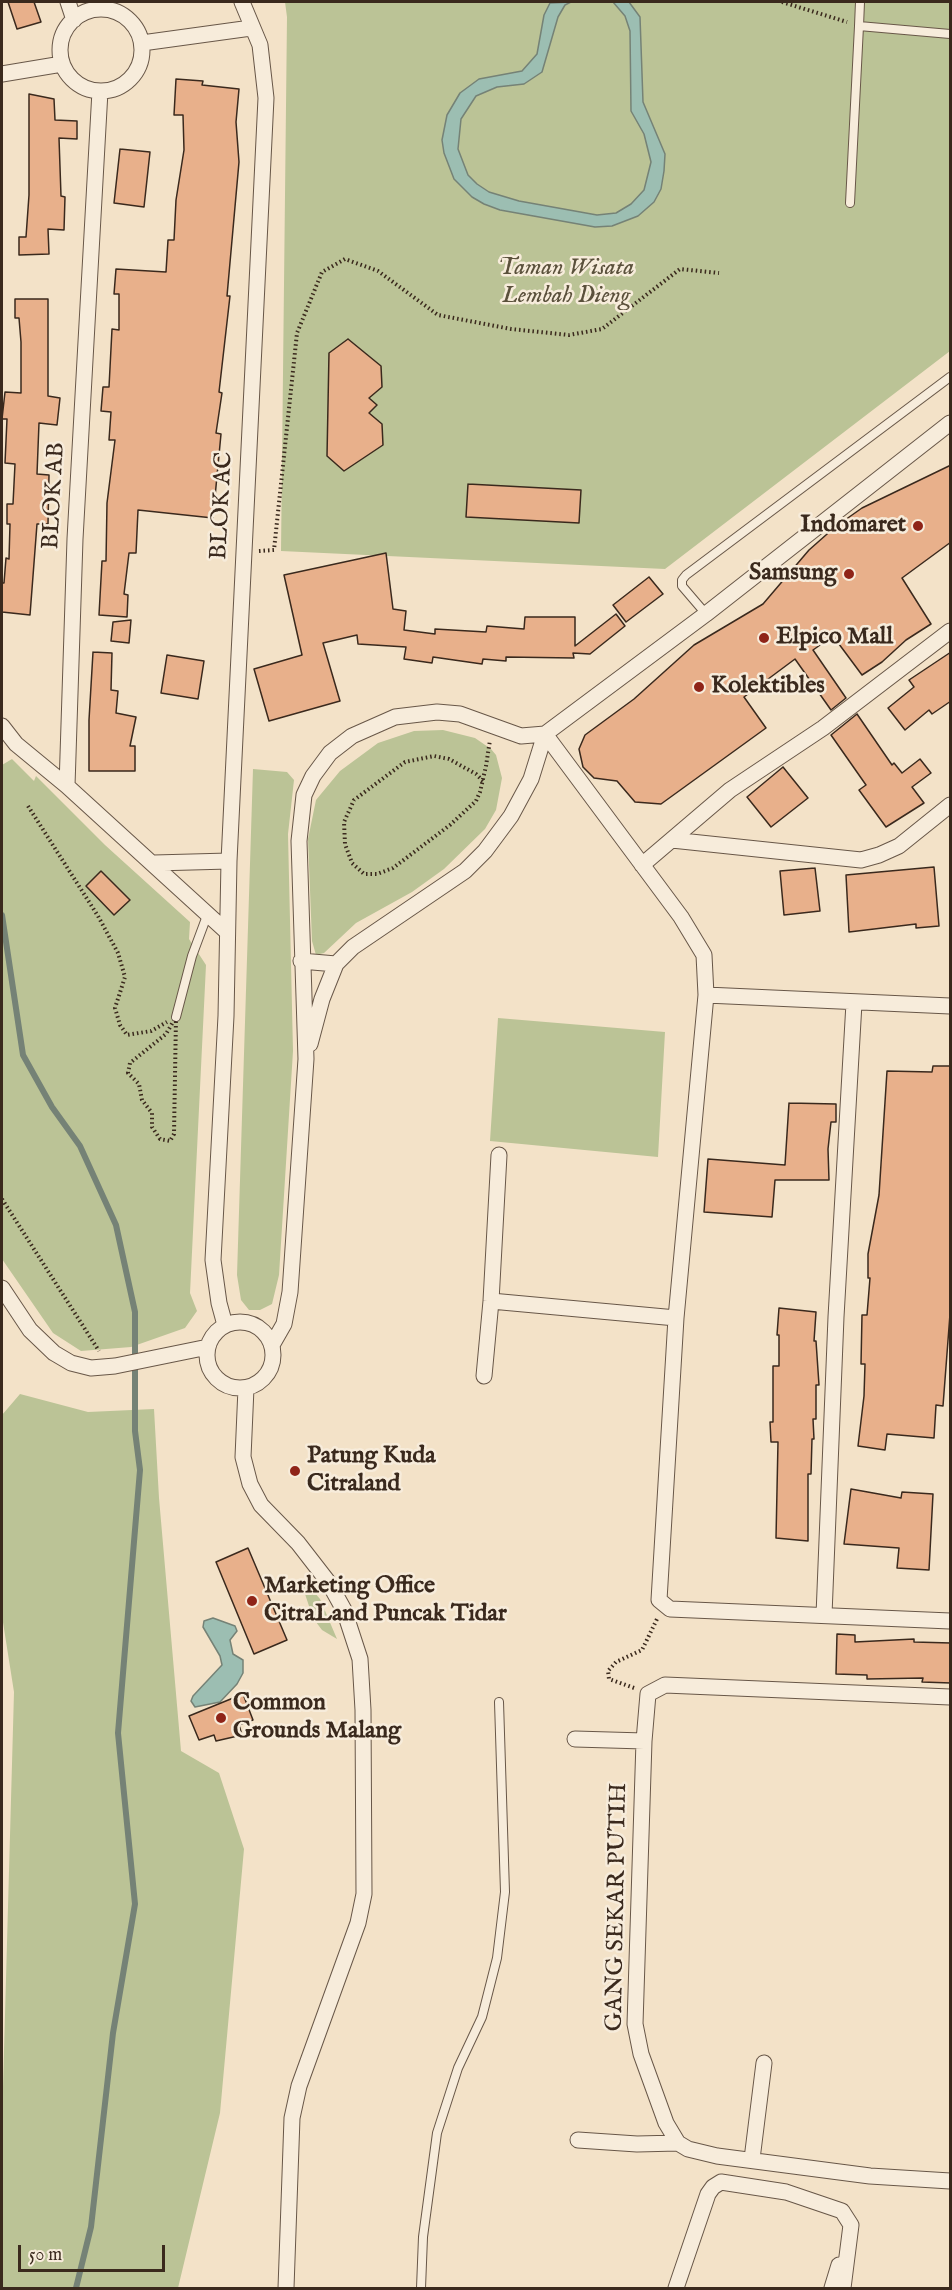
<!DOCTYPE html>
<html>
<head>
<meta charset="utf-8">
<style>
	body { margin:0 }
	#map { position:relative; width:952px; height:2290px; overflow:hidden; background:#f3e2c8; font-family:"IM FELL English",serif }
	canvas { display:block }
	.frame { position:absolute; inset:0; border:3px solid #3a291d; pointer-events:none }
	.scale { position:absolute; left:18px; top:2245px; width:147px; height:27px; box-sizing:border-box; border:3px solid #3a291d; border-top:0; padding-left:8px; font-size:18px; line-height:21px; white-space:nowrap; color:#3a291d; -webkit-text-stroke:4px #f7ecdb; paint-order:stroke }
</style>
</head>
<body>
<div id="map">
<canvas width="952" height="2290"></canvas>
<div class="frame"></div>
<div class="scale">50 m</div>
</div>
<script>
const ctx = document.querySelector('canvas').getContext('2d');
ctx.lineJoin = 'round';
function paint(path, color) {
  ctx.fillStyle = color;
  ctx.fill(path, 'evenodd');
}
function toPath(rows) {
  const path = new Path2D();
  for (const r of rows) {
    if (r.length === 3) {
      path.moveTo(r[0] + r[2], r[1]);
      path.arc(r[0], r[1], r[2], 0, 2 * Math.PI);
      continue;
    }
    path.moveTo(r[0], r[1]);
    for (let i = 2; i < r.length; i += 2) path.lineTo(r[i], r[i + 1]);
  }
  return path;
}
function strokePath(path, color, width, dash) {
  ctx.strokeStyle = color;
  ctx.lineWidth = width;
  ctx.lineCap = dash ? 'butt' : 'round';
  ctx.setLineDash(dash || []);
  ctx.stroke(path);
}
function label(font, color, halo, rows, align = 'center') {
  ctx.font = font + ' "IM FELL English",serif';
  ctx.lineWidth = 5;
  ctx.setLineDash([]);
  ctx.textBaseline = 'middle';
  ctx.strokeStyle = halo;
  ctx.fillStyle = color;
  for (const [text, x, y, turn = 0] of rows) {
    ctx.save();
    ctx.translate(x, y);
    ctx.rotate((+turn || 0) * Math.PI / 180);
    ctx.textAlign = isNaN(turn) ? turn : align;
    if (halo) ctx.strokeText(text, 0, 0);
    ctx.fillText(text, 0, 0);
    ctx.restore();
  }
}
const green = toPath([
	[285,2,950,2,950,351,665,569,281,551,287,17],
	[443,730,475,738,491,749,496,755,502,778,496,810,485,829,444,869,412,892,356,923,324,953,316,955,312,941,308,839,316,800,340,771,378,743,414,731],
	[12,759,34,781,36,776,105,845,190,922,189,939,206,965,190,1293,197,1311,185,1328,131,1347,81,1351,53,1333,2,1259,2,765],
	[253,769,287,772,294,780,288,834,293,1051,279,1275,272,1304,260,1310,249,1310,241,1300,237,1275],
	[498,1018,665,1032,658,1157,490,1141],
	[20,1394,88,1412,154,1409,159,1498,181,1751,219,1773,244,1849,220,2113,178,2288,2,2288,2,2122,14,1692,2,1616,2,1415],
	[305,1581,320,1599,337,1639,322,1630,313,1618,302,1585]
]);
const water = toPath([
	[571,2,565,5,558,17,542,72,524,84,497,87,476,96,461,119,458,149,468,175,477,184,489,192,519,201,597,215,616,213,631,204,644,190,651,162,644,134,631,111,630,31,625,16,613,2,629,2,640,17,643,102,665,154,664,171,661,189,654,202,638,216,612,226,595,227,500,210,484,204,472,197,454,179,444,153,442,140,447,115,460,93,479,79,522,71,537,54,544,15,550,3,571,2],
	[213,1618,235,1626,237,1631,230,1640,233,1654,243,1660,243,1673,237,1684,220,1702,195,1707,191,1701,193,1696,222,1665,220,1656,203,1627,204,1621,213,1618]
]);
const stream = toPath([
	[2,915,23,1055,52,1107,80,1146,116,1225,135,1312,135,1431,140,1470,118,1733,135,1904,113,2033,91,2227,76,2288]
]);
const building = toPath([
	[8,2,34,2,41,22,17,29,8,2],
	[176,79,203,81,202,85,239,89,236,122,239,162,227,296,230,296,219,392,222,393,216,433,221,434,213,518,138,510,136,553,129,553,124,594,128,595,127,617,99,615,102,561,106,561,107,503,115,440,109,440,111,412,101,411,103,387,109,387,112,329,119,330,119,294,114,294,116,269,166,272,168,240,174,240,176,200,184,150,183,115,174,115,176,79],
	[29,94,54,99,55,120,77,121,77,139,59,138,61,196,65,197,64,230,48,229,49,254,19,255,19,237,26,237,29,195,29,94],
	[120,149,150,152,144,207,114,203,120,149],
	[15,299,48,299,48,396,60,398,57,425,39,423,37,474,49,475,48,524,37,524,30,615,2,612,2,583,4,583,6,558,9,559,10,524,7,524,7,504,13,504,15,464,5,463,7,419,2,419,5,392,21,393,21,342,19,318,15,318,15,299],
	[348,339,381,366,382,387,369,398,377,405,369,413,382,424,383,445,344,471,327,456,329,353,348,339],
	[951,465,951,542,902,578,931,624,906,640,882,662,862,675,833,636,813,650,846,698,831,710,795,659,744,697,766,728,661,804,635,802,617,781,594,778,583,767,579,749,585,735,634,699,694,645,763,604,809,550,835,527,862,508,951,465],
	[468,484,581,490,579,523,466,517,468,484],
	[386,553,393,609,406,611,404,630,435,634,435,629,486,632,487,626,524,629,525,617,575,617,575,646,616,614,625,626,590,654,573,653,574,658,506,657,506,661,483,659,482,664,433,657,432,663,404,659,406,647,358,644,357,635,323,643,340,701,269,721,254,669,302,655,284,575,386,553],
	[649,577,663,594,626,622,613,605,649,577],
	[131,620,129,643,111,641,113,622,131,620],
	[93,652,112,653,111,690,118,691,116,713,136,717,130,746,135,746,135,771,89,771,89,720,93,652],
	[951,652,951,701,932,714,929,710,905,730,888,708,914,687,909,680,951,652],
	[167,655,204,661,198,699,161,693,167,655],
	[857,714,892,765,894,763,902,773,920,759,931,773,912,787,924,803,886,827,859,790,866,785,831,735,857,714],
	[783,767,808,798,771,827,747,797,783,767],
	[934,867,939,926,916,928,916,924,849,932,846,875,934,867],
	[815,868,820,911,784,915,780,871,815,868],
	[101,871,130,900,114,915,86,886,101,871],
	[933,1066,951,1066,951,1301,943,1406,936,1405,934,1438,887,1434,885,1450,858,1446,864,1396,865,1364,861,1364,862,1315,867,1315,870,1278,868,1278,868,1254,879,1195,887,1071,932,1072,933,1066],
	[789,1103,836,1104,836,1122,831,1122,828,1149,829,1180,775,1180,772,1217,704,1212,708,1159,785,1165,789,1103],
	[779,1308,816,1312,814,1341,816,1341,819,1385,816,1385,816,1419,813,1419,814,1439,812,1439,811,1474,808,1474,808,1541,776,1538,778,1442,771,1442,770,1422,773,1422,773,1366,779,1366,779,1335,777,1335,779,1308],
	[851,1489,901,1498,902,1492,933,1494,929,1570,897,1568,899,1548,844,1544,851,1489],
	[248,1548,287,1640,254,1654,216,1562,248,1548],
	[837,1634,855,1635,855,1642,914,1639,914,1642,951,1643,951,1683,922,1682,923,1678,867,1679,867,1675,836,1674,837,1634],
	[243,1694,253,1720,239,1725,242,1735,216,1741,214,1735,199,1740,189,1716,243,1694]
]);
const path = toPath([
	[782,2,847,22],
	[259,551,274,550,297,333,322,272,345,259,378,271,438,315,511,329,569,335,602,329,680,269,719,273],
	[483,781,476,774,449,759,434,756,405,762,354,800,344,822,345,844,352,863,364,874,377,874,393,868,450,825,476,801,480,792,486,766,490,740],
	[28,806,98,916,118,953,125,977,115,1008,120,1025,127,1035,151,1031,167,1022],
	[176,1017,174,1134,170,1141,160,1139,152,1127,152,1113,142,1100,139,1084,128,1073,130,1063,166,1034,176,1017],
	[2,1199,99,1351],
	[634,1688,609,1679,608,1671,616,1662,642,1650,657,1619]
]);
const service = toPath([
	[859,26,860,2],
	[850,203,859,26,950,34],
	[706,614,682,586,682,580,686,575,950,377],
	[176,1017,192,956,208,913],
	[421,2288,423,2237,437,2133,458,2068,482,2017,497,1958,505,1892,499,1702]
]);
const minor = toPath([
	[68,2,74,20],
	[101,50,41],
	[142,43,251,28],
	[2,74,62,64],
	[100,91,75,539,67,786,226,931],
	[2,726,16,744,67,786],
	[545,734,681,917,704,955,706,995,950,1006],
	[672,840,861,860,879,855,899,846,950,805],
	[154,863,229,861],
	[642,865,730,790,823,728,950,631],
	[301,961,336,964],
	[706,995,676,1318,659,1600,670,1609,950,1621],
	[310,1044,322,999,336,964,353,947,465,871,485,851,511,816,531,779,545,734],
	[2,1288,30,1330,54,1353,71,1363,91,1368,115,1366,208,1347],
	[491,1301,676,1318],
	[240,1355,33],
	[225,1325,219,1303,213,1260,226,1016,229,861,266,98,260,45,242,2],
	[272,1345,284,1324,290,1292,306,1059,299,841,304,795,313,776,330,753,352,736,395,717,437,712,460,714,521,736,545,734,706,614,950,423],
	[484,1376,491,1301,499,1155],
	[246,1388,243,1457,250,1484,261,1505,298,1543,329,1583,344,1610,360,1659,363,1710,364,1894,358,1923,299,2086,292,2118,286,2288],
	[824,1615,836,1317,854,1003],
	[950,1697,665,1685,648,1694,644,1741,635,2024,641,2054,666,2123,678,2143,688,2149,717,2156,870,2176,950,2181],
	[575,1739,644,1741],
	[578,2140,637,2144,678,2143],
	[752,2159,764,2063],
	[676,2288,708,2194,713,2187,721,2182,786,2192,842,2211,851,2225,843,2288],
	[832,2288,839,2265]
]);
const markers = [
	[918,526,6,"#8f2418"],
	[849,574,6,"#8f2418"],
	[764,638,6,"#8f2418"],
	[699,687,6,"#8f2418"],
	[295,1471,6,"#8f2418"],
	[252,1601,6,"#8f2418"],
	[221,1718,6,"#8f2418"]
];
const parkNames = [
	["Taman Wisata",566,269],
	["Lembah Dieng",566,297]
];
const streetNames = [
	["BLOK AB",55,496,-87],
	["BLOK AC",223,506,-87],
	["GANG SEKAR PUTIH",618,1907,-89]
];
const poiNames = [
	["Indomaret",906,526,"right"],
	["Samsung",837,574,"right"],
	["Elpico Mall",776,638],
	["Kolektibles",711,687],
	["Patung Kuda",307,1457],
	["Citraland",307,1485],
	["Marketing Office",264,1587],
	["CitraLand Puncak Tidar",264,1615],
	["Common",233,1704],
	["Grounds Malang",233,1732]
];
paint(green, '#bbc396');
paint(water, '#9cbeb2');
strokePath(water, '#758276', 1.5);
strokePath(stream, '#758276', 6);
paint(building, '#e8b08b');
strokePath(building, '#3a291d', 1.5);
strokePath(service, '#685748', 10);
strokePath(minor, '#685748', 17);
strokePath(path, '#3a291d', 4, [1.5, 3]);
strokePath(service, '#f7ecdb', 8);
strokePath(minor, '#f7ecdb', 15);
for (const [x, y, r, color] of markers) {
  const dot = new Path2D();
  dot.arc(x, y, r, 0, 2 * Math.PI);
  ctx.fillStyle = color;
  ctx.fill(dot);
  strokePath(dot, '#f7ecdb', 2);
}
label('italic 24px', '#5a503b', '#f7ecdb', parkNames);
label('24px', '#3a291d', '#f7ecdb', streetNames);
label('bold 24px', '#3a291d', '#f7ecdb', poiNames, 'left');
</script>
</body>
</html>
